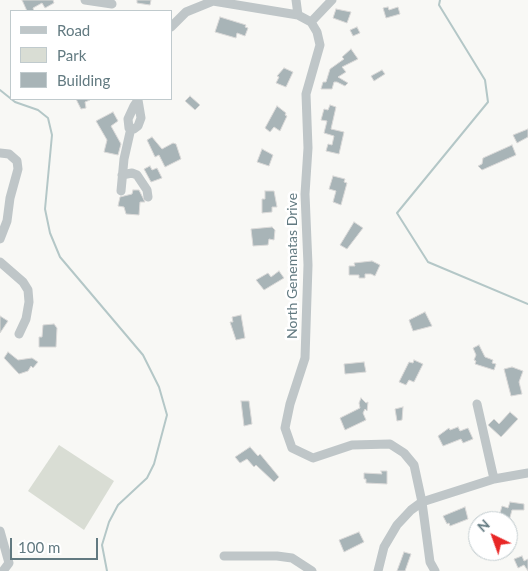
<!DOCTYPE html>
<html>
<head>
<meta charset="utf-8">
<style>
	body { margin:0 }
	#map { position:relative; width:528px; height:571px; overflow:hidden; background:#f8f8f5; font-family:Lato,sans-serif }
	canvas { display:block }
	.legend { position:absolute; left:10px; top:10px; width:162px; height:90px; box-sizing:border-box; background:#fff; border:1px solid #c0cacd; margin:0; padding:6px 9px; list-style:none; font-size:15px; color:#627a81 }
	.legend li { display:flex; align-items:center; gap:10px; height:25px }
	.legend b { width:25px; border:1px solid #c0cacd }
	.north { position:absolute; left:468px; top:511px; width:50px; height:50px; box-sizing:border-box; background:#fff; border:1px solid #c0cacd; border-radius:50%; rotate:318deg; font-size:14px; font-weight:700; line-height:20px; text-align:center; color:#627a81 }
	.north::after { content:''; display:block; margin:auto; width:18px; height:22px; background:#e82726; clip-path:polygon(50% 0,100% 100%,50% 72%,0 100%) }
	.scale { position:absolute; left:10px; top:538px; width:88px; height:22px; box-sizing:border-box; border:2px solid #627a81; border-top:0; padding-left:6px; font-size:15px; line-height:18px; white-space:nowrap; color:#627a81; -webkit-text-stroke:4px #fff; paint-order:stroke }
</style>
</head>
<body>
<div id="map">
<canvas width="528" height="571"></canvas>
<ul class="legend">
<li><b style="height:6px;background:#bfc6c8"></b>Road</li>
<li><b style="height:14px;background:#d9ddd4"></b>Park</li>
<li><b style="height:14px;background:#a8b4b7"></b>Building</li>
</ul>
<div class="north">N</div>
<div class="scale">100 m</div>
</div>
<script>
const ctx = document.querySelector('canvas').getContext('2d');
ctx.lineJoin = 'round';
function paint(path, color) {
  ctx.fillStyle = color;
  ctx.fill(path, 'evenodd');
}
function toPath(rows) {
  const path = new Path2D();
  for (const r of rows) {
    path.moveTo(r[0], r[1]);
    for (let i = 2; i < r.length; i += 2) path.lineTo(r[i], r[i + 1]);
  }
  return path;
}
function strokePath(path, color, width, dash) {
  ctx.strokeStyle = color;
  ctx.lineWidth = width;
  ctx.lineCap = dash ? 'butt' : 'round';
  ctx.setLineDash(dash || []);
  ctx.stroke(path);
}
function label(font, color, halo, rows, align = 'center') {
  ctx.font = font + ' Lato,sans-serif';
  ctx.lineWidth = 5;
  ctx.setLineDash([]);
  ctx.textBaseline = 'middle';
  ctx.strokeStyle = halo;
  ctx.fillStyle = color;
  for (const [text, x, y, turn = 0] of rows) {
    ctx.save();
    ctx.translate(x, y);
    ctx.rotate((+turn || 0) * Math.PI / 180);
    ctx.textAlign = isNaN(turn) ? turn : align;
    if (halo) ctx.strokeText(text, 0, 0);
    ctx.fillText(text, 0, 0);
    ctx.restore();
  }
}
const green = toPath([
	[59,445,114,481,84,530,28,491]
]);
const stream = toPath([
	[440,0,439,5,485,80,488,102,397,213,428,262,528,304],
	[0,90,15,102,38,110,48,118,52,135,45,209,50,233,60,257,143,355,159,387,167,415,154,464,147,478,118,505,109,522,102,545,107,571]
]);
const building = toPath([
	[22,0,53,0,54,3,45,8,42,3,33,8,34,11,27,11,22,0],
	[137,0,151,0,150,5,137,3,137,0],
	[388,7,389,10,398,7,400,14,386,18,383,8,388,7],
	[336,9,351,12,347,23,333,18,336,9],
	[220,17,246,25,245,27,248,28,245,36,237,33,236,38,215,32,220,17],
	[357,27,360,33,353,36,350,30,357,27],
	[351,49,358,59,342,67,346,72,338,77,348,83,345,86,337,82,334,82,332,89,321,89,323,82,326,82,330,69,344,59,342,57,351,49],
	[284,68,293,72,286,87,276,83,279,77,277,76,284,68],
	[382,70,385,74,374,81,371,76,382,70],
	[190,96,200,105,195,110,185,101,190,96],
	[76,99,90,99,90,100,85,102,86,108,81,109,76,99],
	[330,105,336,107,331,129,344,132,339,154,326,151,328,144,332,145,334,136,324,133,327,121,321,120,324,109,328,110,330,105],
	[277,106,286,113,285,115,287,116,280,131,274,127,270,132,265,128,277,106],
	[113,112,118,121,111,126,121,144,118,155,104,152,107,140,96,121,113,112],
	[528,129,528,137,517,143,513,135,528,129],
	[152,137,162,149,173,143,176,144,181,159,165,167,159,155,155,157,147,140,152,137],
	[512,145,516,155,482,170,478,166,482,164,483,158,512,145],
	[262,149,273,155,269,166,257,162,262,149],
	[150,166,152,170,157,168,162,178,151,182,144,169,150,166],
	[333,176,345,179,344,182,347,183,341,205,333,202,336,191,329,189,333,176],
	[133,190,139,190,145,202,140,202,139,215,126,214,124,207,118,206,120,197,132,194,133,190],
	[265,191,274,191,277,207,272,207,272,212,262,213,262,199,265,199,265,191],
	[354,222,363,228,347,249,340,245,354,222],
	[272,227,275,230,274,240,269,239,268,245,253,246,251,229,272,227],
	[372,261,380,265,375,276,371,274,365,274,365,278,359,278,359,275,349,275,349,266,355,266,354,263,372,261],
	[279,271,284,278,264,290,256,280,268,273,271,277,279,271],
	[425,312,432,326,413,331,409,320,425,312],
	[241,315,245,338,236,340,230,322,233,322,232,317,241,315],
	[0,316,8,321,0,333,0,316],
	[54,324,57,328,56,347,39,347,39,337,42,337,43,325,54,324],
	[479,345,485,357,493,360,492,363,496,364,494,370,475,364,476,361,474,360,476,355,473,348,479,345],
	[8,352,18,360,32,358,38,362,33,368,31,366,28,371,19,374,4,358,8,352],
	[414,360,423,364,414,382,409,380,406,385,399,382,409,362,413,363,414,360],
	[364,362,366,372,345,374,344,364,364,362],
	[512,367,523,371,519,382,522,394,511,396,504,369,512,367],
	[361,398,366,403,368,402,367,411,365,409,363,413,366,420,345,430,340,418,360,408,359,403,361,398],
	[241,401,249,401,252,424,244,426,241,401],
	[403,407,402,420,397,421,395,409,403,407],
	[510,412,518,419,501,437,488,425,494,419,499,424,510,412],
	[458,427,460,431,468,428,473,439,463,443,461,439,443,446,438,436,449,428,450,430,458,427],
	[250,447,258,456,260,454,279,477,274,482,256,465,254,467,247,459,240,463,235,457,250,447],
	[381,471,387,471,387,484,366,483,366,479,364,479,364,473,382,474,381,471],
	[510,502,524,504,524,510,512,510,509,521,491,521,500,513,502,506,508,508,510,502],
	[465,507,468,519,450,526,449,523,447,524,443,516,465,507],
	[359,532,364,542,344,552,339,540,359,532],
	[404,552,411,554,405,571,397,571,404,552],
	[522,556,524,561,528,559,528,571,524,565,518,568,514,559,522,556]
]);
const minor = toPath([
	[85,0,112,4],
	[296,0,298,15],
	[311,22,332,0],
	[171,27,186,12,213,1,298,15,311,22,317,32,320,45,306,94,308,148,305,194,308,265,305,358,290,404,285,428,292,448,313,458,352,445,390,444,404,453,414,465,422,502,430,562,435,571],
	[138,100,141,118,138,126,134,129,129,128,128,119,134,106,138,100,138,99],
	[0,153,9,154,17,161,18,169,10,198,7,221,0,239],
	[122,175,132,173,137,175,147,190,148,197],
	[121,191,124,159,131,128],
	[0,262,23,282,28,290,29,302,26,319,19,334],
	[477,404,494,479],
	[0,531,9,563,3,571],
	[224,556,277,556,292,558,312,571],
	[378,571,384,547,397,525,411,510,422,502,494,479,528,473]
]);
const streetNames = [
	["North Genematas Drive",292,266,-90]
];
paint(green, '#d9ddd4');
strokePath(stream, '#b4c7c7', 2);
paint(building, '#a8b4b7');
strokePath(building, '#dad9d8', 1);
strokePath(minor, '#bfc6c8', 9);
label('14px', '#627a81', '#fff', streetNames);
</script>
</body>
</html>
